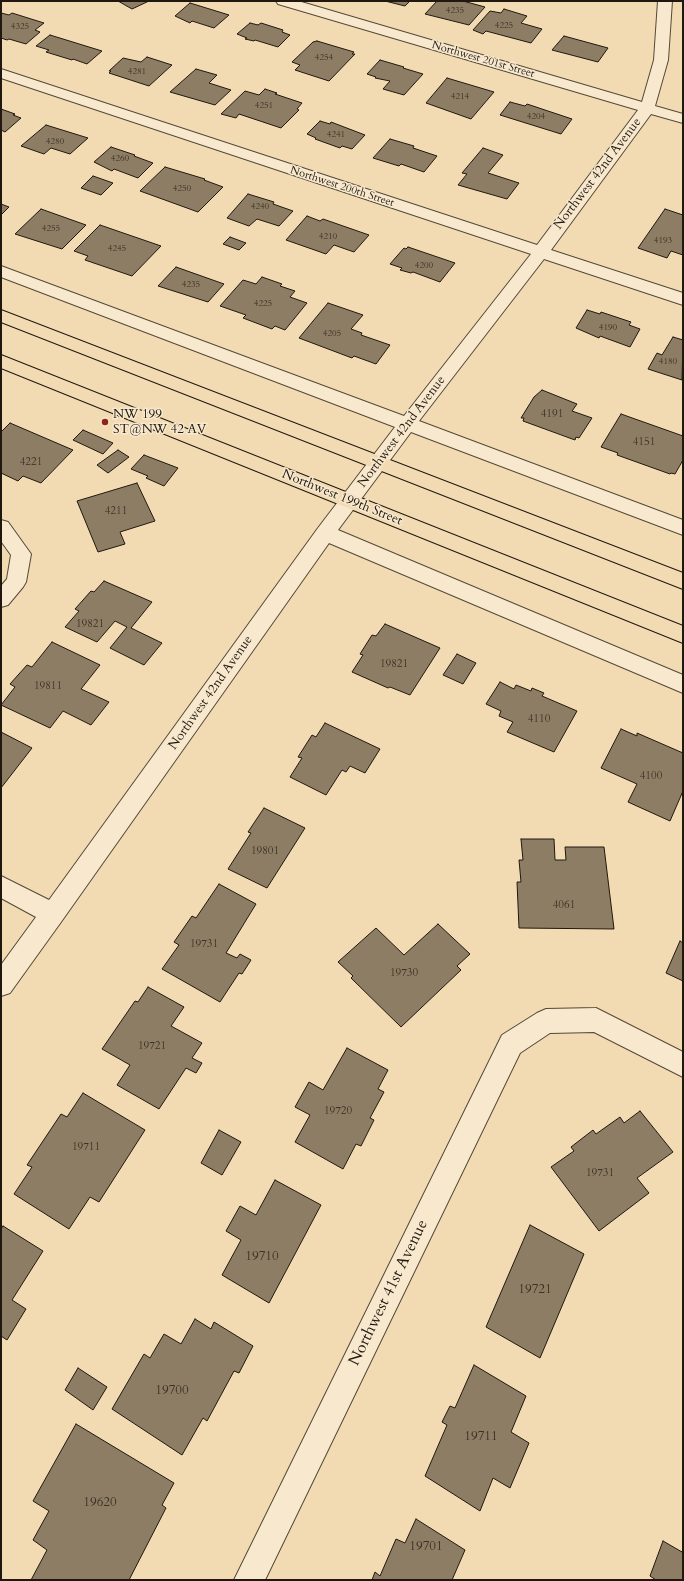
<!DOCTYPE html>
<html>
<head>
<meta charset="utf-8">
<style>
	body { margin:0 }
	#map { position:relative; width:684px; height:1581px; overflow:hidden; background:#f2dbb3; font-family:Cardo,serif }
	canvas { display:block }
	.frame { position:absolute; inset:0; border:2px solid #20180e; pointer-events:none }
</style>
</head>
<body>
<div id="map">
<canvas width="684" height="1581"></canvas>
<div class="frame"></div>
</div>
<script>
const ctx = document.querySelector('canvas').getContext('2d');
ctx.lineJoin = 'round';
function paint(path, color) {
  ctx.fillStyle = color;
  ctx.fill(path, 'evenodd');
}
function toPath(rows) {
  const path = new Path2D();
  for (const r of rows) {
    path.moveTo(r[0], r[1]);
    for (let i = 2; i < r.length; i += 2) path.lineTo(r[i], r[i + 1]);
  }
  return path;
}
function strokePath(path, color, width, dash) {
  ctx.strokeStyle = color;
  ctx.lineWidth = width;
  ctx.lineCap = dash ? 'butt' : 'round';
  ctx.setLineDash(dash || []);
  ctx.stroke(path);
}
function label(font, color, halo, rows, align = 'center') {
  ctx.font = font + ' Cardo,serif';
  ctx.lineWidth = 3;
  ctx.setLineDash([]);
  ctx.textBaseline = 'middle';
  ctx.strokeStyle = halo;
  ctx.fillStyle = color;
  for (const [text, x, y, turn = 0] of rows) {
    ctx.save();
    ctx.translate(x, y);
    ctx.rotate((+turn || 0) * Math.PI / 180);
    ctx.textAlign = isNaN(turn) ? turn : align;
    if (halo) ctx.strokeText(text, 0, 0);
    ctx.fillText(text, 0, 0);
    ctx.restore();
  }
}
const building = toPath([
	[118,1,149,1,132,9,118,1],
	[385,1,410,1,405,6,385,1],
	[437,1,463,1,485,7,469,25,425,14,437,1],
	[190,3,229,15,214,28,192,21,190,23,175,16,190,3],
	[504,9,527,16,521,23,542,29,531,43,486,31,483,34,473,30,490,11,501,13,504,9],
	[1,13,9,15,12,13,44,23,35,30,40,32,26,44,9,39,7,40,1,38,1,13],
	[250,23,258,25,261,23,283,30,282,32,290,35,278,47,255,40,254,41,245,39,247,38,237,34,250,23],
	[50,35,102,51,87,64,73,59,72,60,46,52,49,50,36,46,50,35],
	[564,36,608,48,598,62,552,50,564,36],
	[317,41,354,52,352,54,355,54,329,81,295,70,300,65,292,62,313,42,317,41],
	[147,57,172,65,149,86,109,73,111,71,109,71,123,58,141,62,147,57],
	[380,60,404,67,403,68,423,74,404,95,383,89,390,81,375,78,376,77,367,74,380,60],
	[196,69,217,75,209,83,231,90,215,105,170,92,196,69],
	[447,78,494,92,471,119,426,103,447,78],
	[265,89,277,93,275,94,302,103,297,109,299,110,281,128,239,114,236,118,221,114,245,91,259,95,265,89],
	[510,102,525,106,527,104,572,119,561,134,500,115,510,102],
	[1,109,15,114,13,115,21,118,5,132,1,130,1,109],
	[320,121,330,124,331,122,365,135,352,149,342,146,340,148,315,139,316,138,307,134,320,121],
	[46,125,88,138,70,154,51,148,44,154,21,146,46,125],
	[390,139,414,146,413,148,437,156,424,172,401,164,399,166,373,158,390,139],
	[111,147,135,155,134,156,153,163,138,178,114,169,112,171,94,162,111,147],
	[483,148,503,155,488,173,519,183,507,199,458,185,467,174,462,173,483,148],
	[165,167,205,179,204,180,223,187,198,212,140,191,165,167],
	[93,176,113,183,101,195,81,188,93,176],
	[248,194,274,202,273,204,293,211,279,226,257,219,249,226,227,218,248,194],
	[1,204,9,207,1,215,1,204],
	[41,209,86,225,62,249,15,234,41,209],
	[665,209,683,215,683,255,671,251,667,258,638,248,665,209],
	[307,216,320,221,323,219,369,235,354,252,334,245,326,254,286,240,307,216],
	[100,225,161,246,132,276,85,260,88,256,74,251,100,225],
	[230,237,246,243,239,250,223,244,230,237],
	[408,247,455,263,440,282,413,272,411,273,400,270,402,268,390,264,404,248,406,249,408,247],
	[176,267,224,284,208,302,158,286,176,267],
	[262,277,282,284,280,286,295,291,290,297,307,303,285,330,275,326,272,329,243,318,246,315,220,306,243,280,256,284,262,277],
	[328,303,363,315,351,329,362,333,361,335,390,345,376,364,354,356,352,358,299,338,328,303],
	[587,310,600,314,601,312,631,322,629,325,640,329,630,347,600,336,599,338,576,328,587,310],
	[673,337,683,340,682,380,648,369,657,353,662,355,673,337],
	[542,390,577,404,572,411,592,418,579,438,576,437,575,440,523,421,524,418,521,418,534,397,542,390],
	[621,414,683,436,683,460,675,474,671,473,670,474,617,455,618,453,601,447,621,414],
	[10,423,73,450,41,483,23,476,18,481,1,473,1,432,10,423],
	[83,430,113,443,103,454,73,440,83,430],
	[118,450,129,457,108,473,97,465,118,450],
	[144,455,178,468,164,486,146,478,148,476,131,469,144,455],
	[137,483,155,521,120,532,125,544,98,552,77,501,137,483],
	[104,581,152,602,131,628,162,643,144,665,110,648,127,627,115,621,97,642,65,627,79,611,75,609,91,591,94,592,104,581],
	[385,624,440,648,410,695,390,687,388,688,352,672,363,655,360,654,372,635,376,636,385,624],
	[52,642,100,665,81,689,109,702,91,725,63,711,50,728,1,705,15,687,10,684,27,665,32,667,52,642],
	[457,654,476,663,463,684,443,675,457,654],
	[500,682,514,689,516,685,531,691,532,688,544,693,542,696,577,711,554,752,507,732,513,722,499,716,501,711,486,704,500,682],
	[325,723,380,749,365,773,350,766,346,772,342,770,326,795,290,777,302,758,298,757,312,735,316,737,325,723],
	[621,729,637,736,637,733,683,753,683,791,670,821,628,802,637,784,601,768,621,729],
	[1,732,32,748,1,788,1,732],
	[264,808,305,828,267,888,228,869,251,833,248,832,264,808],
	[521,839,554,839,555,860,566,860,565,847,604,847,614,929,519,928,517,882,521,882,519,860,523,860,521,839],
	[219,884,256,904,226,953,237,958,240,954,251,960,242,974,239,973,220,1002,162,969,179,945,174,942,192,916,196,918,219,884],
	[438,924,470,954,457,966,461,970,401,1027,351,978,353,976,338,962,376,928,404,955,438,924],
	[680,941,683,943,683,981,666,973,680,941],
	[148,987,184,1007,171,1026,202,1043,192,1058,202,1063,196,1073,186,1068,159,1109,117,1085,130,1065,102,1049,135,1001,138,1002,148,987],
	[347,1048,388,1070,378,1089,384,1092,370,1118,374,1120,361,1146,356,1144,343,1169,295,1142,310,1115,295,1107,309,1082,323,1090,347,1048],
	[83,1093,145,1130,99,1202,90,1197,69,1229,14,1194,32,1167,27,1165,61,1114,67,1117,83,1093],
	[640,1111,673,1152,637,1178,649,1193,599,1231,551,1167,574,1151,571,1147,593,1130,596,1134,620,1117,624,1123,640,1111],
	[219,1130,241,1142,222,1175,201,1163,219,1130],
	[275,1180,321,1205,269,1303,222,1275,241,1240,226,1231,240,1206,256,1215,275,1180],
	[530,1225,584,1254,540,1358,486,1327,530,1225],
	[3,1226,43,1251,12,1300,26,1309,7,1340,1,1336,1,1229,3,1226],
	[195,1319,211,1329,214,1322,253,1346,239,1373,234,1371,207,1421,203,1418,182,1455,112,1409,144,1354,150,1358,164,1334,181,1344,195,1319],
	[474,1365,526,1396,511,1432,529,1443,510,1488,493,1478,480,1511,425,1476,447,1425,442,1422,450,1406,455,1408,474,1365],
	[78,1368,107,1387,93,1410,65,1390,78,1368],
	[76,1424,174,1483,162,1505,166,1508,129,1580,31,1580,47,1550,33,1540,49,1511,33,1501,76,1424],
	[416,1519,465,1550,452,1580,372,1580,375,1572,380,1576,396,1539,405,1543,416,1519],
	[663,1541,682,1552,683,1549,683,1580,656,1580,650,1576,663,1541]
]);
const minor = toPath([
	[276,1,298,1,642,102,654,60,658,1,672,1,668,60,655,106,683,114,683,123,651,114,551,250,683,293,683,305,544,259,419,421,683,520,683,535,411,432,338,530,683,675,683,693,329,543,61,922,10,993,1,996,1,965,36,917,1,898,1,876,49,900,318,528,395,427,1,277,1,266,404,416,531,254,1,78,1,69,537,245,638,110,278,4,276,1],
	[1,520,8,522,31,554,26,582,23,587,8,605,1,607,1,586,7,579,11,555,1,541,1,520],
	[596,1008,683,1052,683,1077,594,1032,550,1033,520,1053,265,1580,234,1580,502,1035,537,1013,546,1009,596,1008]
]);
const major = toPath([
	[1,310,683,573,683,589,1,322,1,310],
	[1,355,683,626,683,643,1,368,1,355]
]);
const markers = [
	[105,422,4,"#8f2418"]
];
const farNumbernames = [
	["4235",455,11],
	["4225",504,26],
	["4325",20,27],
	["4254",324,58],
	["4281",137,72],
	["4214",460,97],
	["4251",264,106],
	["4204",536,117],
	["4241",336,135],
	["4280",55,142],
	["4260",120,159],
	["4250",182,189],
	["4240",260,207],
	["4255",51,229],
	["4210",328,237],
	["4193",663,241],
	["4245",117,249],
	["4200",424,266],
	["4235",191,285],
	["4225",263,304],
	["4190",608,328],
	["4205",332,334],
	["4180",668,362]
];
const farStreetnames = [
	["Northwest 201st Street",483,60,16],
	["Northwest 200th Street",342,187,18]
];
const numberNames = [
	["4191",552,414],
	["4151",644,442],
	["4221",31,462],
	["4211",116,511],
	["19821",90,624],
	["19821",394,664],
	["19811",48,686],
	["4110",539,719],
	["4100",651,776],
	["19801",265,851],
	["4061",564,905],
	["19731",204,944],
	["19730",404,973],
	["19721",152,1046],
	["19720",338,1111],
	["19711",86,1147],
	["19731",600,1173]
];
const streetNames = [
	["Northwest 42nd Avenue",598,174,-53],
	["Northwest 42nd Avenue",402,432,-53],
	["Northwest 199th Street",342,498,22],
	["Northwest 42nd Avenue",211,693,-55]
];
const poiNames = [
	["NW 199",113,415],
	["ST@NW 42 AV",113,430]
];
const nearNumbernames = [
	["19710",262,1257],
	["19721",535,1290],
	["19700",172,1391],
	["19711",481,1437],
	["19620",100,1503],
	["19701",426,1547]
];
const nearStreetnames = [
	["Northwest 41st Avenue",389,1293,-64]
];
paint(building, '#8d7d64');
strokePath(building, '#20180e', 1);
strokePath(minor, '#544937', 2);
strokePath(major, '#20180e', 2);
paint(minor, '#f7e8ce');
paint(major, '#f2dbb3');
for (const [x, y, r, color] of markers) {
  const dot = new Path2D();
  dot.arc(x, y, r, 0, 2 * Math.PI);
  ctx.fillStyle = color;
  ctx.fill(dot);
  strokePath(dot, '#f7e8ce', 1.5);
}
label('9px', '#3b3124', null, farNumbernames);
label('11px', '#20180e', '#f7e8ce', farStreetnames);
label('11px', '#3b3124', null, numberNames);
label('13px', '#20180e', '#f7e8ce', streetNames);
label('13px', '#20180e', '#f7e8ce', poiNames, 'left');
label('13px', '#3b3124', null, nearNumbernames);
label('16px', '#20180e', '#f7e8ce', nearStreetnames);
</script>
</body>
</html>
